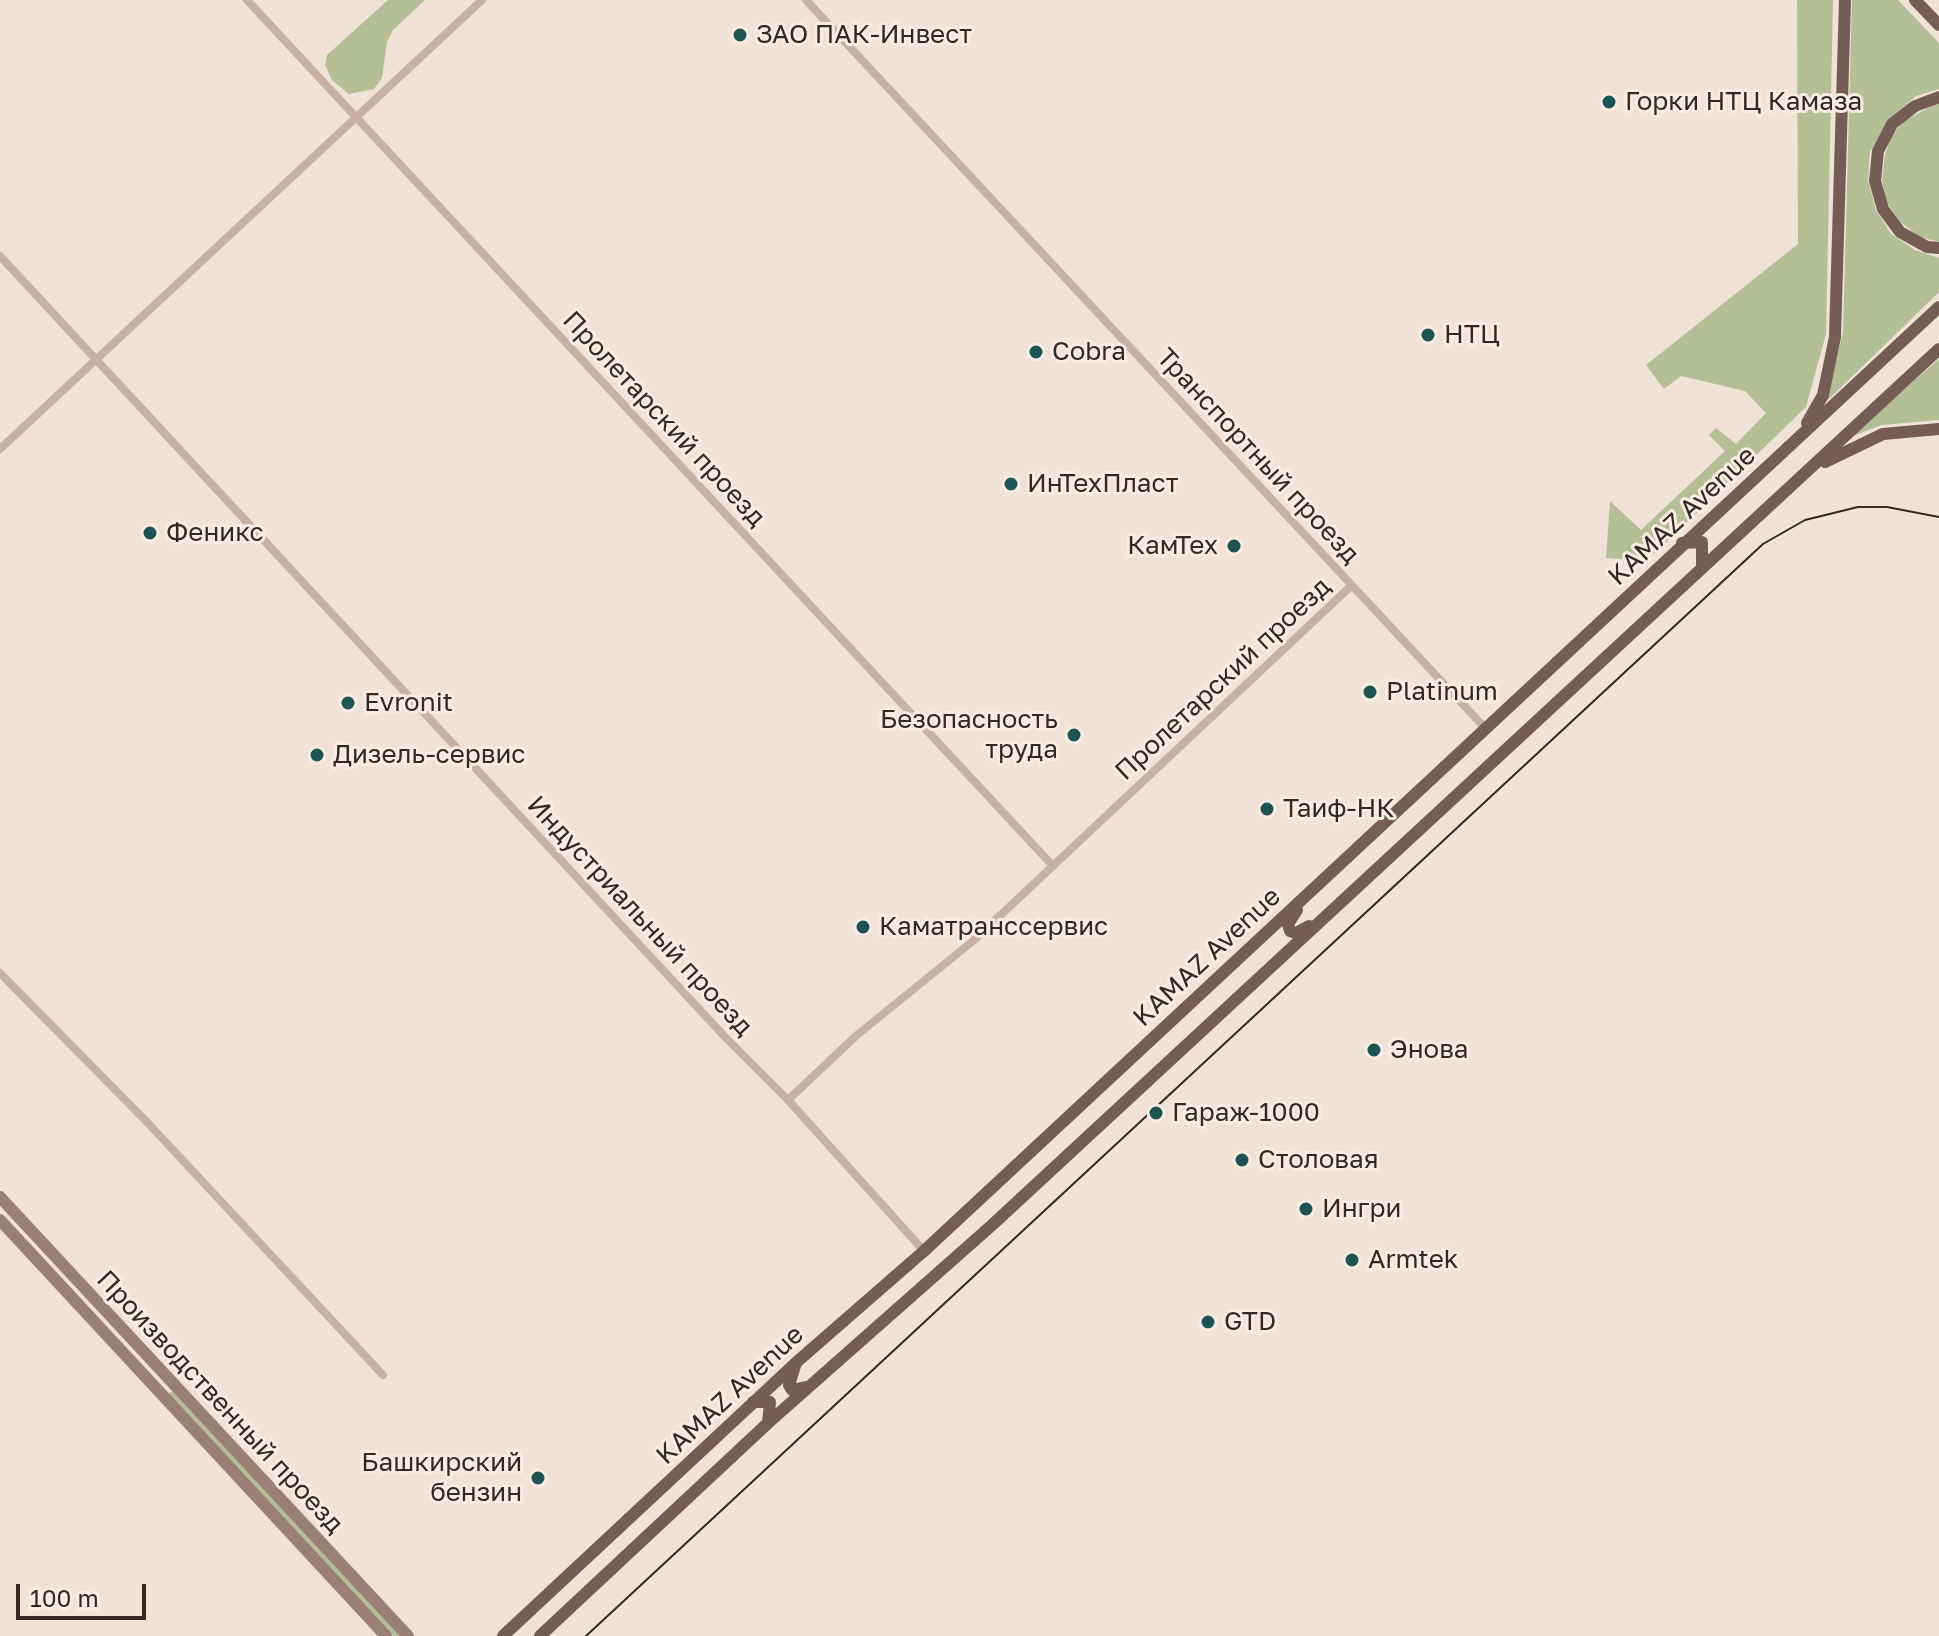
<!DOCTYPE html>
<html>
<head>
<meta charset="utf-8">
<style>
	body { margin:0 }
	#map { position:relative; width:1939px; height:1636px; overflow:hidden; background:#f0e2d6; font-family:"Golos Text",sans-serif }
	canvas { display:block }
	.scale { position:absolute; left:16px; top:1584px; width:130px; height:36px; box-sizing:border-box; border:4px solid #332825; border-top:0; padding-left:10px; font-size:24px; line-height:28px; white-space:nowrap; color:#332825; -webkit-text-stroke:6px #f8ece2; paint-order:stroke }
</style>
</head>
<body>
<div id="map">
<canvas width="1939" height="1636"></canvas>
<div class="scale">100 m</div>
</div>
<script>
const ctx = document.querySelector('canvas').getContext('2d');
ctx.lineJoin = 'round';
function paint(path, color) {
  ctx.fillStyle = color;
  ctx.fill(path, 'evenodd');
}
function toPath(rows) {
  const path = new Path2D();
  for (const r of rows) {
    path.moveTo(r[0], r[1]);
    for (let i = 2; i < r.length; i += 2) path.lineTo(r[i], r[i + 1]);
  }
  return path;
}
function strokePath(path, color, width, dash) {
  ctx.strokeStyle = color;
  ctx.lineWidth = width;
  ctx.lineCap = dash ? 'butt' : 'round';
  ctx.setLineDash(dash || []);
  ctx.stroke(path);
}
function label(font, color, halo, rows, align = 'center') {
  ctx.font = font + ' "Golos Text",sans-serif';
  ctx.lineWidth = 6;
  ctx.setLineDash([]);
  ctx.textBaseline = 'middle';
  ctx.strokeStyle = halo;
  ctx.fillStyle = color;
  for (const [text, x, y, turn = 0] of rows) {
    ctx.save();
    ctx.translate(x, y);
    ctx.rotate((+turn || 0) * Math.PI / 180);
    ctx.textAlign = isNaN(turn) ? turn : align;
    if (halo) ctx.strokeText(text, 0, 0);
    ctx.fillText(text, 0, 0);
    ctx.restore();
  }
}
const green = toPath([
	[388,0,425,0,393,30,387,42,382,78,374,89,349,94,332,80,325,65,327,55],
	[1797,0,1833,0,1826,334,1806,407,1655,553,1635,560,1606,558,1610,501,1641,530,1725,451,1709,435,1716,428,1736,444,1766,413,1745,391,1681,376,1664,389,1646,365,1798,244],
	[1852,0,1898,0,1939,43,1939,89,1916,96,1888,120,1870,152,1868,181,1876,210,1891,234,1915,250,1939,258,1939,292,1826,402,1843,332],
	[1939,102,1939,242,1920,237,1899,221,1886,201,1882,179,1885,155,1892,134,1906,120],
	[1939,359,1939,420,1882,425,1850,437],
	[172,1391,402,1636,393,1636,167,1395]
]);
const street = toPath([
	[247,0,1053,866],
	[806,0,1485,728],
	[0,256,726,1038,788,1100,924,1251],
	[0,449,482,0],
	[0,973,146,1121,383,1375],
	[788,1100,857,1035,973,941,1351,586]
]);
const secondary = toPath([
	[0,1197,408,1636],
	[0,1220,386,1636]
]);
const primary = toPath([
	[1915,0,1939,25],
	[1939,97,1915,106,1892,124,1878,151,1875,181,1883,209,1900,232,1927,247,1939,248],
	[1807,423,1823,395,1835,337,1845,0],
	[1825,462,1883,434,1939,429],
	[1682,543,1702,542,1702,565],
	[1297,910,1288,924,1290,931,1296,933,1309,926],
	[795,1366,789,1385,792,1390,806,1387],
	[753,1402,770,1402,768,1423],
	[503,1636,799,1360,924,1251,1939,307],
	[540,1636,768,1423,991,1226,1939,349]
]);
const tram = toPath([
	[586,1636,1763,544,1805,520,1858,507,1887,507,1939,517]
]);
const markers = [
	[740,35,8,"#1b5453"],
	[1609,102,8,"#1b5453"],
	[1428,335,8,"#1b5453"],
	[1036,352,8,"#1b5453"],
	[1011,484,8,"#1b5453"],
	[150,533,8,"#1b5453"],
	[1234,546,8,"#1b5453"],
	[1370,692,8,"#1b5453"],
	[348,703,8,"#1b5453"],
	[1074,735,8,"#1b5453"],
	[317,755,8,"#1b5453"],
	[1267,809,8,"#1b5453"],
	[863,927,8,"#1b5453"],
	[1374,1050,8,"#1b5453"],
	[1156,1113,8,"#1b5453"],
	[1242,1160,8,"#1b5453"],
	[1306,1209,8,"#1b5453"],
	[1352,1260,8,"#1b5453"],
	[1208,1322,8,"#1b5453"],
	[538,1478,8,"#1b5453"]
];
const poiNames = [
	["ЗАО ПАК-Инвест",756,35],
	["Горки НТЦ Камаза",1625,102],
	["НТЦ",1444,335],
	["Cobra",1052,352],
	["ИнТехПласт",1027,484],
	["Феникс",166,533],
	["КамТех",1218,546,"right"],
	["Platinum",1386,692],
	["Evronit",364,703],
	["Безопасность",1058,720,"right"],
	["труда",1058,750,"right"],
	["Дизель-сервис",333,755],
	["Таиф-НК",1283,809],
	["Каматранссервис",879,927],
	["Энова",1390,1050],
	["Гараж-1000",1172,1113],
	["Столовая",1258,1160],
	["Ингри",1322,1209],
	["Armtek",1368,1260],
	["GTD",1224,1322],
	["Башкирский",522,1463,"right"],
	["бензин",522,1493,"right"]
];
const streetNames = [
	["Пролетарский проезд",664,419,47],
	["Транспортный проезд",1258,456,47],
	["KAMAZ Avenue",1682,516,-43],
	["Пролетарский проезд",1223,679,-43],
	["Индустриальный проезд",640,916,47],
	["KAMAZ Avenue",1207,957,-43],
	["KAMAZ Avenue",730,1395,-43],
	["Производственный проезд",220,1402,47]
];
paint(green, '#b4bf96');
strokePath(street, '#c8b1a2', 8);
strokePath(secondary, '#9b7f74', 12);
strokePath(primary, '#755d55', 12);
strokePath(tram, '#332825', 2);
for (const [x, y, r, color] of markers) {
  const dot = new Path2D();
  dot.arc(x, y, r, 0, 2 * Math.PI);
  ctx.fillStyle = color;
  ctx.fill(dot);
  strokePath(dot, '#f8ece2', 3);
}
label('26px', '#332825', '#f8ece2', poiNames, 'left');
label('26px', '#332825', '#f8ece2', streetNames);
</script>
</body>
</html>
